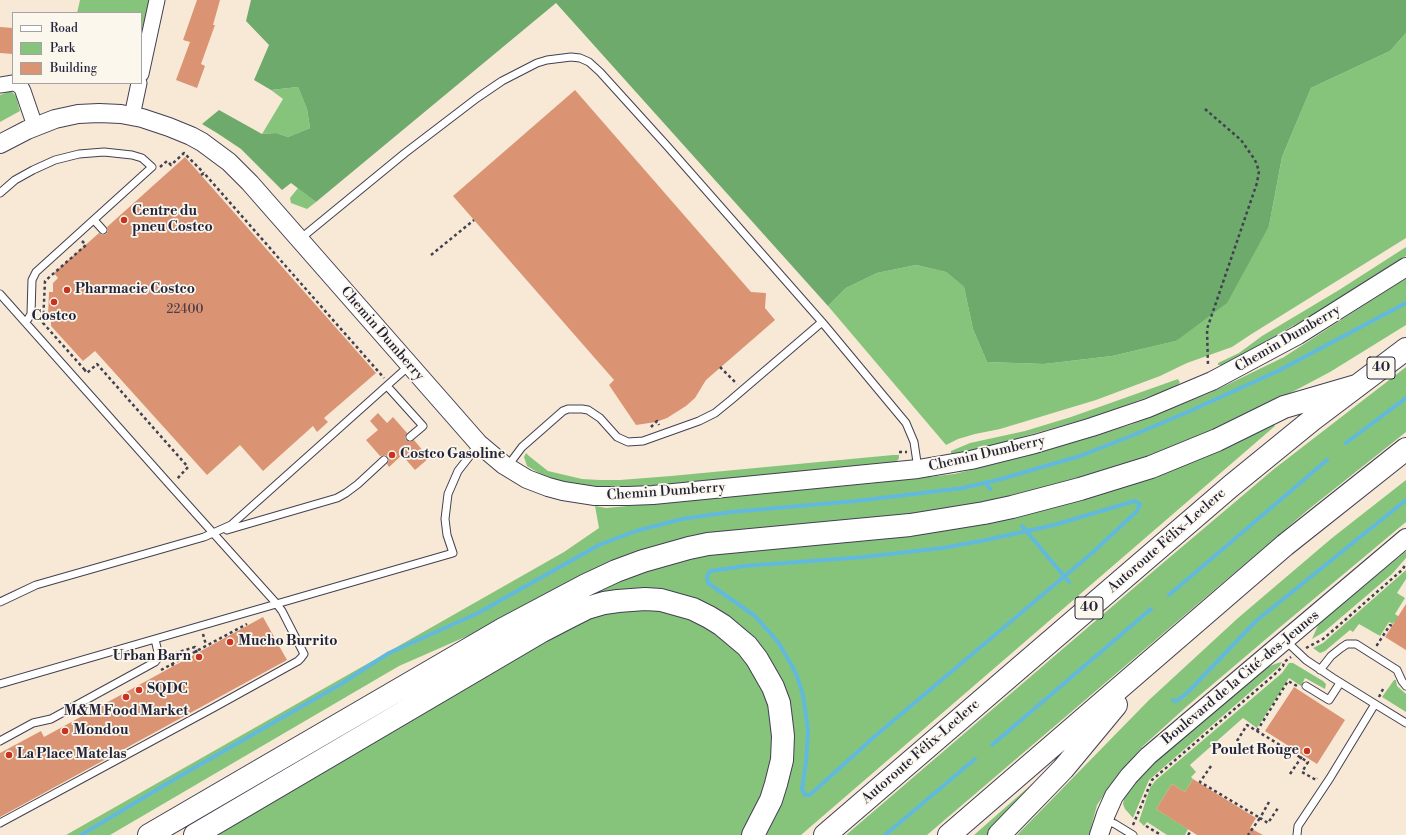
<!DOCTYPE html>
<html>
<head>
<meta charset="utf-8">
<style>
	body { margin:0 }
	#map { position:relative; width:1406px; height:835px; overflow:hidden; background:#f8e9d6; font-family:"Libre Bodoni",serif }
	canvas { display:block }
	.legend { position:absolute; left:12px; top:12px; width:130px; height:72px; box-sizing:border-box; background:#fbf7ec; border:1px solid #a4a2a5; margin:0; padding:5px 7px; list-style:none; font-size:12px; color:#22223b }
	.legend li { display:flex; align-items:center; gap:8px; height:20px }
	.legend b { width:20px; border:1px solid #a4a2a5 }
</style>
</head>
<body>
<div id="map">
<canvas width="1406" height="835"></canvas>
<ul class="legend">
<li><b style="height:5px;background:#fff"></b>Road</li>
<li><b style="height:11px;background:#87c47b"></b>Park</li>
<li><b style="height:11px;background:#da9473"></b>Building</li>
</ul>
</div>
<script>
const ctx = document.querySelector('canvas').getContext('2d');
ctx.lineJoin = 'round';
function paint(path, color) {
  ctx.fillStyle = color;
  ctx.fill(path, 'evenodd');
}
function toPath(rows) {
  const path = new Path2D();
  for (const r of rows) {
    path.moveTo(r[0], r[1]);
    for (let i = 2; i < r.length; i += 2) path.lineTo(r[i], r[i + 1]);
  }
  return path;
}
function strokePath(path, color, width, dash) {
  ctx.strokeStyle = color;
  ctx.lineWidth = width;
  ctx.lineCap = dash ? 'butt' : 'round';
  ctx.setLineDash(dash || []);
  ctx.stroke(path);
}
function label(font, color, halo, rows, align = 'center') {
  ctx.font = font + ' "Libre Bodoni",serif';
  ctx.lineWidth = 3.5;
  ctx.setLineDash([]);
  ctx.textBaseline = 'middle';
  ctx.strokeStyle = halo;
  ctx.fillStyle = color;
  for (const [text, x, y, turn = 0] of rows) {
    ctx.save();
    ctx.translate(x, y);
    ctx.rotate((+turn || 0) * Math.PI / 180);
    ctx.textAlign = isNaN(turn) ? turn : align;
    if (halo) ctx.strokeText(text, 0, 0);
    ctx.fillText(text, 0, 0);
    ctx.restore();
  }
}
const green = toPath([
	[80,0,149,0,141,39,141,13,77,13],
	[1406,33,1406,238,1250,335,1232,347,1187,363,1160,376,1096,400,1000,429,975,434,958,439,946,445,828,306,846,288,877,273,916,265,946,272,964,287,973,329,987,362,1044,364,1112,356,1176,341,1269,226,1282,157,1311,88,1390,51],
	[298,87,307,109,310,128,288,137,276,133,262,134,283,99,271,90],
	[8,92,12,92,16,96,20,111,0,122,0,95],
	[298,188,316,202,307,209,291,203,290,198],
	[1406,247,1406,256,1333,303,1254,348,1223,365,1218,365,1218,363,1239,353,1262,336,1339,290],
	[1406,278,1406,325,1330,372,1264,407,1214,430,1151,456,1047,488,955,510,724,533,506,617,472,634,399,666,110,835,66,835,564,552,599,528,595,506,606,508,875,483,954,474,1024,457,1130,425,1210,393,1284,357],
	[1406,367,1406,432,1309,509,927,835,846,835,1157,568,1274,469],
	[1178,379,1180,383,1173,388,1096,416,976,450,953,454,951,453,951,451,970,443,1025,431,1071,417],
	[1271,422,1275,426,801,835,762,835,768,824,780,680,666,592,499,639,603,586,692,555,884,537],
	[526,453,529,456,548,471,582,479,600,480,620,480,671,476,893,455,899,455,899,458,898,460,895,462,887,463,647,486,619,487,573,485,544,476,527,466,524,457],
	[1406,480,1406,522,1279,628,1186,707,1143,746,1115,779,1097,805,1089,835,1017,835,1149,700,1238,618,1332,538],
	[1405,552,1406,552,1406,558,1392,574,1324,632,1312,639,1319,623],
	[1406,570,1406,579,1397,593,1405,598,1395,614,1401,618,1397,624,1394,622,1393,624,1389,622,1380,636,1359,624,1353,632,1350,630,1325,651,1320,653,1313,648,1323,643],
	[670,609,718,631,755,670,771,712,774,737,772,766,766,790,743,835,214,835,554,635,604,610],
	[1282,662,1279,667,1149,780,1133,818,1125,809,1123,804,1124,798,1136,782,1149,767,1267,667,1278,663],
	[1289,663,1293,663,1323,681,1326,684,1325,689,1305,678,1301,686,1289,678,1257,728,1243,718,1191,764,1190,765,1196,772,1191,777,1193,779,1185,792,1172,784,1156,809,1188,829,1185,835,1167,835,1147,822,1144,826,1139,821,1150,788,1155,781,1282,673],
	[1394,680,1396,680,1397,686,1406,694,1406,712,1382,697],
	[1040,777,990,835,974,835]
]);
const forest = toPath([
	[251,0,1406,0,1406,33,1390,51,1311,88,1282,157,1269,226,1227,303,1176,341,1112,356,1044,364,987,362,973,329,964,287,946,272,916,265,877,273,846,288,828,306,556,3,316,202,291,183,282,190,241,149,217,133,202,124,219,110,262,134,276,133,288,137,310,128,307,109,298,87,271,90,254,80,269,45,246,21]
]);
const stream = toPath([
	[1346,443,1406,398],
	[986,483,990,489],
	[1135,501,1140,504,1137,511,1092,553,874,737,812,793,809,795,805,795,802,789,806,762,808,730,803,695,797,676,791,664,778,642,755,616,708,583,707,576,710,571,745,566,864,557,942,548,981,541,1054,525,1135,501],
	[1022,526,1069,582],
	[1169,595,1327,460],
	[1173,700,1175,701,1177,701,1189,691,1256,621,1406,500],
	[992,745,1151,609],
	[81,835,180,776,341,684,389,653,478,613,599,545,636,531,682,519,731,512,856,501,963,488,1001,479,1080,456,1131,436,1190,411,1278,371,1406,303],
	[885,835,975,759]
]);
const building = toPath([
	[197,0,220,0,213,25,215,25,201,64,205,66,197,88,176,80,190,42,183,40],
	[0,27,13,28,13,54,0,53],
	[575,90,751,292,766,293,765,308,775,320,706,380,695,398,686,406,667,418,656,422,636,425,609,385,614,380,453,196],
	[185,157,376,373,324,418,328,422,317,432,313,426,263,471,240,445,207,475,95,351,83,361,51,326,51,318,48,318,49,292,53,292,53,283,58,278,54,273,99,233,102,235,106,234,108,231,107,227],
	[378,413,387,423,393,417,407,433,405,438,406,440,410,442,414,440,429,458,415,470,402,455,389,467,387,464,389,461,388,457,385,455,380,456,366,440,378,430,370,421],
	[1406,604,1406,650,1385,637],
	[263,617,287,660,0,817,0,753,41,731,44,737],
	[1294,687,1345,720,1317,764,1265,731],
	[1193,779,1256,818,1250,828,1263,835,1197,835,1156,809,1172,784,1185,792]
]);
const path = toPath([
	[1205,109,1241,140,1255,160,1259,171,1257,183,1207,329,1208,366],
	[160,167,167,161,171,165,184,153,204,173],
	[201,175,204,173,384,378],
	[82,241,86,245,45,281,43,323,84,369],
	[431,255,474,220],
	[720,367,737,384],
	[84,369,87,373,97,364,188,467,177,479],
	[651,427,657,421,659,425],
	[899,452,907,452],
	[203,634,206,645],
	[1378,645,1377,645,1390,625,1392,626],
	[1306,648,1323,639,1337,627,1402,570,1406,564],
	[173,666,169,655,195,647,197,653],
	[161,670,247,624],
	[1379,697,1384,687],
	[1257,731,1288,681,1297,686],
	[1237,741,1247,725,1308,762,1302,772,1316,780,1317,778],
	[1211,766,1200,782,1260,818,1248,835],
	[1290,774,1303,755],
	[1269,802,1260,818,1268,823,1278,808],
	[1133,825,1152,780,1274,675,1283,666,1284,662,1291,657],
	[1146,826,1161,835],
	[1188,835,1191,831]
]);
const service = toPath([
	[0,193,15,180,33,170,55,160,79,154,104,152,132,155,142,158,152,167,36,272,32,280,31,314,28,319,25,322],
	[94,220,103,230],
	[300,239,405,153,477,98,502,81,537,63,547,60,571,57,580,58,589,62,600,72,668,147,822,322],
	[0,294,170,485,276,603,282,611,304,654,301,658,298,661,213,708,0,823],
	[387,386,423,426,410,437],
	[507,467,522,447,563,411,568,409,582,409,588,410,600,418,617,437,628,442,643,441,699,421,715,413,731,400,822,322,906,423,914,442,918,469],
	[227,530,337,498,346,493,358,484,384,460],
	[0,602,36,585,204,537,231,525,410,365],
	[1285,640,1306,660,1333,678,1375,704,1330,778,1298,826,1297,835],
	[1320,670,1331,656,1341,648,1347,644,1356,644,1397,670,1402,681,1406,686],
	[0,684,155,639],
	[1306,686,1329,700,1340,683],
	[1375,704,1406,723],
	[0,741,33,723,51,719,155,662,159,657,155,639,453,553,447,535,445,519,448,494,458,471,479,444],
	[1105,820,1115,824,1133,835]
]);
const minor = toPath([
	[141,74,157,0],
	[15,83,21,87,23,91,35,126],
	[0,85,13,83],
	[132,116,139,83]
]);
const tertiary = toPath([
	[0,144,27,130,55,119,78,114,99,113,121,114,142,118,169,127,191,136,202,142,229,162,250,183,479,444,504,465,527,479,548,487,563,491,595,496,628,496,653,495,918,469,971,460,1035,444,1092,427,1148,408,1212,381,1298,335,1406,267],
	[1099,835,1106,814,1114,796,1129,776,1148,756,1406,538]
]);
const motorway = toPath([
	[149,835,503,629,586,585,616,571,643,561,689,548,708,544,910,525,984,513,1012,507,1080,489,1151,467,1217,440,1284,407,1356,386],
	[195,835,542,631,569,617,587,608,604,603,618,601,645,599,661,600,693,609,709,617,722,625,747,646,757,659,773,687,779,703,781,719,783,736,782,760,776,784,771,800,753,835],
	[825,835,1231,486,1312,420,1406,349],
	[949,835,1285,545,1406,449],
	[999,835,1063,769,1116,705]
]);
const markers = [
	[124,220,4,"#c8321e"],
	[67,290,4,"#c8321e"],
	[54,302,4,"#c8321e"],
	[392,455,4,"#c8321e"],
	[230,642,4,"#c8321e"],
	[199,657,4,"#c8321e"],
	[139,690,4,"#c8321e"],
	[126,697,4,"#c8321e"],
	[65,731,4,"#c8321e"],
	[1307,751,4,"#c8321e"],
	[9,755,4,"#c8321e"]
];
const numberNames = [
	["22400",185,310]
];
const shields = [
	[1381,368,28],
	[1089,608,28]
];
const shieldNames = [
	["40",1381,368],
	["40",1089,608]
];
const poiNames = [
	["Centre du",132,212],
	["pneu Costco",132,228],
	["Pharmacie Costco",75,290],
	["Costco",54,317,"center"],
	["Costco Gasoline",400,455],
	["Mucho Burrito",238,642],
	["Urban Barn",191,657,"right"],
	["SQDC",147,690],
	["M&M Food Market",126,712,"center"],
	["Mondou",73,731],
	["Poulet Rouge",1299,751,"right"],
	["La Place Matelas",17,755]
];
const streetNames = [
	["Chemin Dumberry",382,334,49],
	["Chemin Dumberry",1288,339,-30],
	["Chemin Dumberry",987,454,-13],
	["Chemin Dumberry",666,492,-4],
	["Autoroute Félix-Leclerc",1167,541,-41],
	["Boulevard de la Cité-des-Jeunes",1241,678,-40],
	["Autoroute Félix-Leclerc",921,752,-41]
];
paint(green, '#87c47b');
paint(forest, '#6daa6b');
strokePath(stream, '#61bade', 4);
paint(building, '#da9473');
strokePath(service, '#424052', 9);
strokePath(minor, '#424052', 17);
strokePath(tertiary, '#424052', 20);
strokePath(motorway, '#424052', 24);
strokePath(path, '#424052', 2.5, [3, 3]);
strokePath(service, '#fff', 7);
strokePath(minor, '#fff', 15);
strokePath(tertiary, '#fff', 18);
strokePath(motorway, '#fff', 22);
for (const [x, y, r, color] of markers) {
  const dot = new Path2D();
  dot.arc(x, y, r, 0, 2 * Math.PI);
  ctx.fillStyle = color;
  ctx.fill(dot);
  strokePath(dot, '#fbf7ec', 1.5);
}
label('12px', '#503e49', null, numberNames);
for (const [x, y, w] of shields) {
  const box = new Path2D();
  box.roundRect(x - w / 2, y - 11, w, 22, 3);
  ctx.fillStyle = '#fbf7ec';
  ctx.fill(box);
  strokePath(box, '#22223b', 1);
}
label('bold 13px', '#22223b', null, shieldNames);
label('bold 14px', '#22223b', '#fbf7ec', poiNames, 'left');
label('14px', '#22223b', '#fbf7ec', streetNames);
</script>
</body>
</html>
